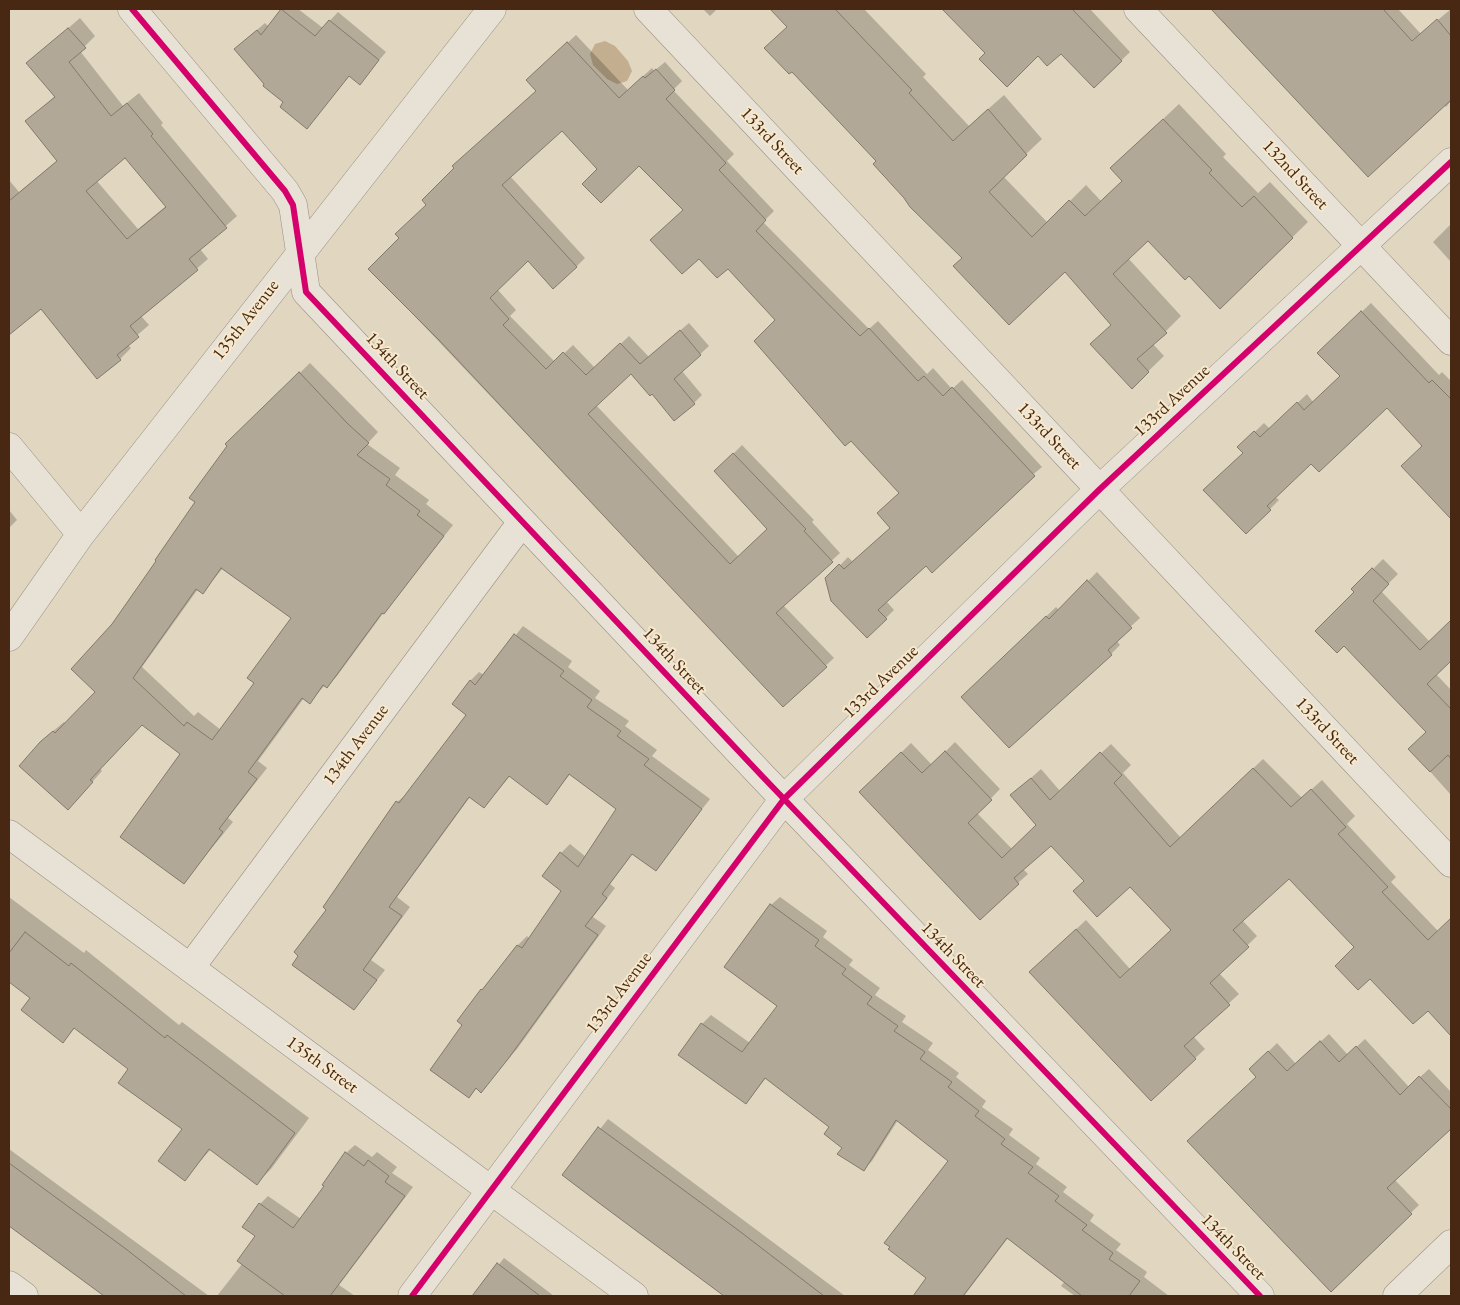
<!DOCTYPE html>
<html>
<head>
<meta charset="utf-8">
<style>
	body { margin:0 }
	#map { position:relative; width:1460px; height:1305px; overflow:hidden; background:#e1d6c0; font-family:"EB Garamond",serif }
	canvas { display:block }
	.frame { position:absolute; inset:0; border:10px solid #482812; pointer-events:none }
</style>
</head>
<body>
<div id="map">
<canvas width="1460" height="1305"></canvas>
<div class="frame"></div>
</div>
<script>
const ctx = document.querySelector('canvas').getContext('2d');
ctx.lineJoin = 'round';
function paint(path, color) {
  ctx.fillStyle = color;
  ctx.fill(path, 'evenodd');
}
function toPath(rows) {
  const path = new Path2D();
  for (const r of rows) {
    path.moveTo(r[0], r[1]);
    for (let i = 2; i < r.length; i += 2) path.lineTo(r[i], r[i + 1]);
  }
  return path;
}
function strokePath(path, color, width, dash) {
  ctx.strokeStyle = color;
  ctx.lineWidth = width;
  ctx.lineCap = dash ? 'butt' : 'round';
  ctx.setLineDash(dash || []);
  ctx.stroke(path);
}
function label(font, color, halo, rows, align = 'center') {
  ctx.font = font + ' "EB Garamond",serif';
  ctx.lineWidth = 4;
  ctx.setLineDash([]);
  ctx.textBaseline = 'middle';
  ctx.strokeStyle = halo;
  ctx.fillStyle = color;
  for (const [text, x, y, turn = 0] of rows) {
    ctx.save();
    ctx.translate(x, y);
    ctx.rotate((+turn || 0) * Math.PI / 180);
    ctx.textAlign = isNaN(turn) ? turn : align;
    if (halo) ctx.strokeText(text, 0, 0);
    ctx.fillText(text, 0, 0);
    ctx.restore();
  }
}
const water = toPath([
	[605,41,615,46,628,61,632,71,627,81,617,84,607,79,593,65,590,54,595,44]
]);
const shadow = toPath([
	[283,9,298,9,323,28,338,12,386,52,360,83,350,75,307,128,266,84,244,41,265,23,269,27],
	[703,9,717,9,710,16],
	[772,9,864,9,926,74,923,77,969,126,1004,95,1042,139,1003,176,1048,223,1086,185,1101,201,1123,180,1127,153,1179,104,1226,154,1223,157,1258,193,1270,182,1308,222,1220,308,1189,274,1148,239,1128,258,1181,316,1153,344,1164,356,1132,387,1112,324,1065,271,963,258,877,160,788,26],
	[946,9,1090,9,1130,52,1094,87,1061,52,1038,54,986,53],
	[1212,9,1398,9,1421,34,1451,9,1451,101,1446,107,1444,105,1368,175],
	[80,18,95,36,80,51,123,106,139,93,163,123,161,125,237,216,200,249,208,259,141,316,149,325,127,344,131,348,120,359,41,307,9,333,9,180,19,192,58,160,27,121,55,96,28,63],
	[125,156,166,206,138,229,96,180],
	[576,35,628,90,652,68,654,71,665,62,682,81,673,90,734,154,727,161,774,211,763,222,869,329,878,321,927,374,933,368,952,389,962,380,1042,467,926,564,886,601,894,610,886,618,827,579,848,557,853,562,891,527,901,492,777,320,684,210,639,164,599,169,562,129,510,176,585,258,576,267,528,259,497,289,516,310,510,316,555,362,573,345,595,368,629,336,649,357,689,323,709,346,682,371,702,395,694,403,652,392,631,373,596,405,739,557,769,529,716,471,742,445,814,520,812,522,840,553,783,605,834,658,783,705,370,269,537,90,536,72],
	[1451,224,1451,262,1433,242],
	[1371,303,1439,375,1442,372,1451,381,1451,518,1403,466,1424,446,1387,406,1311,462,1275,497,1279,500,1246,533,1244,453,1239,447,1264,423,1270,429,1307,394,1313,402,1341,375,1328,344],
	[310,363,378,432,367,444,400,468,395,475,429,500,426,504,453,525,384,612,337,676,327,687,325,685,310,702,304,698,258,761,267,768,228,818,233,822,184,882,182,754,142,724,100,769,102,771,78,798,52,732,64,722,66,724,97,692,113,625,197,502,228,446,227,444],
	[223,568,293,617,255,683,221,730,198,712,194,716,142,667,198,589,203,592],
	[9,510,17,520,9,528],
	[1383,559,1398,574,1381,591,1430,642,1451,623,1451,659,1436,674,1451,690,1451,795,1410,749,1427,732,1353,589],
	[1097,572,1140,618,1116,640,1120,645,1111,654,972,687,1056,607,1059,610],
	[523,626,572,661,568,667,600,691,595,698,629,721,625,726,657,750,652,756,710,799,655,869,633,853,610,884,615,888,593,917,606,926,517,1049,481,1091,477,1088,468,1097,464,1025,482,990,518,945,527,936,530,939,562,891,561,853,570,844,586,857,618,809,571,773,547,803,510,776,484,807,470,797,397,897,410,907,371,960,385,970,354,1009,328,909,397,802,407,794,468,714,470,681,479,672,484,675],
	[955,742,1000,789,977,813,1012,849,1038,825,1012,795,1041,769,1060,791,1111,744,1131,765,1123,773,1181,838,1263,759,1302,798,1322,780,1355,816,1347,824,1396,877,1391,882,1438,931,1451,921,1451,1034,1428,1009,1356,947,1289,877,1242,920,1257,936,1219,973,1239,994,1193,1036,1205,1049,1151,1099,1041,962,1086,920,1131,970,1172,929,1130,886,1085,880,1051,844,1023,869,1028,874,1018,883,861,792,911,743,932,765],
	[9,897,84,953,86,950,179,1025,182,1022,309,1118,271,1169,257,1183,211,1149,184,1179,184,1129,130,1069,75,1028,63,1041,31,998,9,981],
	[780,897,827,931,823,937,853,960,849,965,880,988,875,995,906,1016,902,1022,933,1043,928,1050,959,1073,956,1077,986,1101,982,1107,1013,1129,1009,1135,1040,1158,1036,1164,1067,1187,1063,1192,1094,1215,1090,1221,1121,1244,1116,1250,1147,1272,1144,1277,1169,1296,1075,1296,1061,1286,1065,1281,1008,1238,964,1296,919,1296,916,1294,927,1278,950,1161,898,1120,872,1161,863,1170,844,1148,831,1127,766,1078,746,1103,702,1024,711,1015,750,1043,779,1005,771,905],
	[1329,1034,1348,1055,1365,1039,1409,1087,1429,1069,1451,1092,1451,1127,1395,1180,1419,1205,1331,1290,1258,1076,1251,1069,1277,1043,1296,1064],
	[608,1119,845,1296,726,1296,564,1175],
	[355,1145,372,1157,377,1152,397,1167,392,1173,413,1187,339,1285,355,1296,217,1296,242,1264,257,1236,260,1204,268,1196,301,1219,326,1186,346,1153],
	[9,1149,209,1296,105,1296,9,1224],
	[504,1258,554,1296,474,1296]
]);
const building = toPath([
	[281,9,315,36,329,20,379,60,360,85,349,76,307,129,280,107,283,102,263,86,264,84,234,49,257,30,261,35,281,9],
	[770,9,835,9,912,90,909,93,953,141,988,109,1027,155,989,192,1032,237,1069,200,1085,216,1122,181,1110,168,1163,119,1212,170,1209,173,1242,207,1254,196,1293,238,1220,309,1189,276,1185,280,1148,241,1113,274,1167,333,1137,359,1149,372,1132,389,1090,344,1111,325,1065,272,1009,325,953,266,962,258,910,207,904,198,873,164,876,161,792,72,789,74,764,48,787,27,770,9],
	[942,9,1072,9,1122,61,1094,88,1061,54,1047,66,1038,56,1007,87,979,59,985,53,942,9],
	[1211,9,1383,9,1412,41,1437,19,1451,36,1451,100,1368,177,1211,9],
	[68,28,86,48,69,62,111,116,127,103,153,134,151,136,227,228,189,259,198,270,130,326,139,337,117,355,121,360,97,379,41,309,9,335,9,201,57,161,25,121,55,97,26,63,68,28],
	[125,158,166,207,127,239,86,191,125,158],
	[567,42,619,98,643,76,645,78,656,69,675,90,666,99,726,163,719,170,766,220,756,231,860,336,869,328,918,381,924,376,943,396,952,387,1035,476,932,573,926,566,878,610,887,619,867,638,831,601,825,578,839,564,844,569,890,528,877,513,899,493,851,441,845,446,754,341,775,320,728,269,717,278,699,259,682,274,650,240,683,210,639,166,601,203,582,184,597,169,562,131,502,185,577,267,553,289,528,261,490,298,509,319,503,325,546,369,563,352,586,375,620,343,640,364,680,330,701,355,674,379,695,404,674,421,652,394,650,396,631,374,588,414,730,564,767,529,714,471,733,453,806,529,804,531,833,562,776,613,827,667,783,707,439,340,368,269,399,238,395,234,426,205,422,200,454,168,452,166,536,91,526,80,567,42],
	[1361,311,1429,383,1432,380,1451,399,1451,519,1401,466,1422,446,1387,408,1319,472,1311,464,1267,506,1271,510,1246,534,1203,490,1243,453,1237,447,1254,431,1260,437,1297,402,1304,410,1340,376,1317,353,1361,311],
	[299,372,348,424,369,443,357,455,390,479,386,485,420,511,417,515,444,536,384,614,382,613,327,688,323,685,310,704,302,698,248,772,257,779,219,829,223,832,184,884,120,837,180,754,142,725,90,780,93,782,68,810,19,766,40,742,53,731,55,733,95,692,71,669,112,624,156,561,155,560,195,502,189,498,227,446,225,444,299,372],
	[221,568,291,618,247,678,254,683,212,740,187,722,184,726,133,678,196,589,203,594,221,568],
	[1372,568,1389,584,1373,601,1420,650,1451,620,1451,661,1427,684,1451,709,1451,759,1448,755,1430,772,1408,749,1426,732,1344,646,1337,653,1315,631,1354,592,1351,589,1372,568],
	[1087,580,1132,628,1108,650,1112,655,1009,748,961,697,1046,616,1049,619,1087,580],
	[514,634,564,671,560,676,592,700,587,707,621,731,617,736,649,759,644,765,702,809,656,871,632,854,602,894,607,898,585,926,598,935,508,1059,481,1093,476,1088,469,1098,430,1070,462,1025,457,1021,481,989,482,990,517,945,522,948,561,891,542,876,560,852,578,867,616,809,569,774,547,805,509,776,484,808,469,797,389,907,402,916,363,970,377,980,354,1010,292,965,298,956,294,952,326,910,323,907,396,801,399,803,466,715,452,704,470,680,475,685,514,634],
	[945,751,992,800,968,823,1002,858,1036,825,1010,795,1031,778,1050,800,1100,752,1122,775,1114,783,1170,847,1253,768,1291,807,1311,789,1346,827,1338,834,1388,887,1382,892,1428,940,1451,918,1451,1036,1428,1011,1413,1024,1370,979,1358,990,1335,966,1354,947,1289,879,1233,930,1249,947,1210,983,1230,1005,1184,1046,1196,1059,1151,1101,1029,972,1076,929,1120,978,1171,930,1130,887,1097,917,1073,891,1084,881,1051,846,1014,878,1019,884,980,920,859,792,901,752,922,773,945,751],
	[770,904,819,940,815,946,846,969,842,974,872,997,867,1004,898,1026,894,1031,925,1052,920,1059,952,1082,948,1087,979,1111,975,1116,1005,1139,1001,1144,1033,1167,1028,1173,1059,1196,1055,1201,1087,1225,1082,1230,1113,1253,1109,1259,1140,1281,1129,1296,1082,1296,1007,1238,963,1296,913,1296,926,1278,888,1249,890,1247,884,1243,948,1161,896,1120,864,1171,837,1154,842,1148,824,1134,829,1127,765,1078,746,1104,678,1055,701,1023,742,1052,777,1006,724,967,770,904],
	[25,932,69,966,71,963,165,1038,167,1035,295,1133,257,1185,209,1149,185,1181,158,1161,182,1129,118,1083,128,1069,74,1028,63,1043,21,1010,30,998,9,982,9,953,25,932],
	[1320,1041,1339,1062,1356,1046,1400,1095,1419,1076,1451,1109,1451,1129,1387,1188,1412,1214,1331,1292,1187,1141,1256,1077,1249,1069,1268,1051,1287,1071,1320,1041],
	[598,1127,738,1230,824,1296,724,1296,599,1203,562,1175,598,1127],
	[345,1152,364,1166,368,1160,389,1176,385,1182,405,1196,330,1296,285,1296,237,1261,255,1236,242,1227,259,1203,293,1228,324,1186,322,1185,345,1152],
	[9,1163,126,1249,186,1296,104,1296,9,1226,9,1163],
	[497,1263,540,1296,472,1296,497,1263]
]);
const minor = toPath([
	[132,9,285,191,293,205,306,292,762,776,1260,1296],
	[648,9,1451,863],
	[1138,9,1451,341],
	[9,447,81,534],
	[9,637,81,534,492,9],
	[9,834,634,1296],
	[190,968,522,522],
	[9,1285,24,1296],
	[412,1296,784,799,1100,489,1451,162],
	[1397,1296,1451,1244]
]);
const cycleway = toPath([
	[132,9,285,191,293,205,306,292,762,776,1260,1296],
	[412,1296,784,799,1100,489,1451,162]
]);
const streetNames = [
	["133rd Street",772,141,47],
	["132nd Street",1295,175,47],
	["135th Avenue",246,320,-52],
	["134th Street",397,366,47],
	["133rd Avenue",1172,401,-43],
	["133rd Street",1049,436,47],
	["134th Street",674,661,47],
	["133rd Avenue",881,682,-44],
	["133rd Street",1327,731,47],
	["134th Avenue",356,745,-53],
	["134th Street",953,955,46],
	["133rd Avenue",619,993,-53],
	["135th Street",322,1065,36],
	["134th Street",1233,1247,46]
];
paint(water, '#c3af90');
paint(shadow, '#0003');
paint(building, '#b2a898');
strokePath(building, '#83786a', 1);
strokePath(minor, '#9a9080', 29);
strokePath(minor, '#e7e1d6', 28);
strokePath(cycleway, '#d6006c', 6);
label('18px', '#482812', '#f5e8cd', streetNames);
</script>
</body>
</html>
